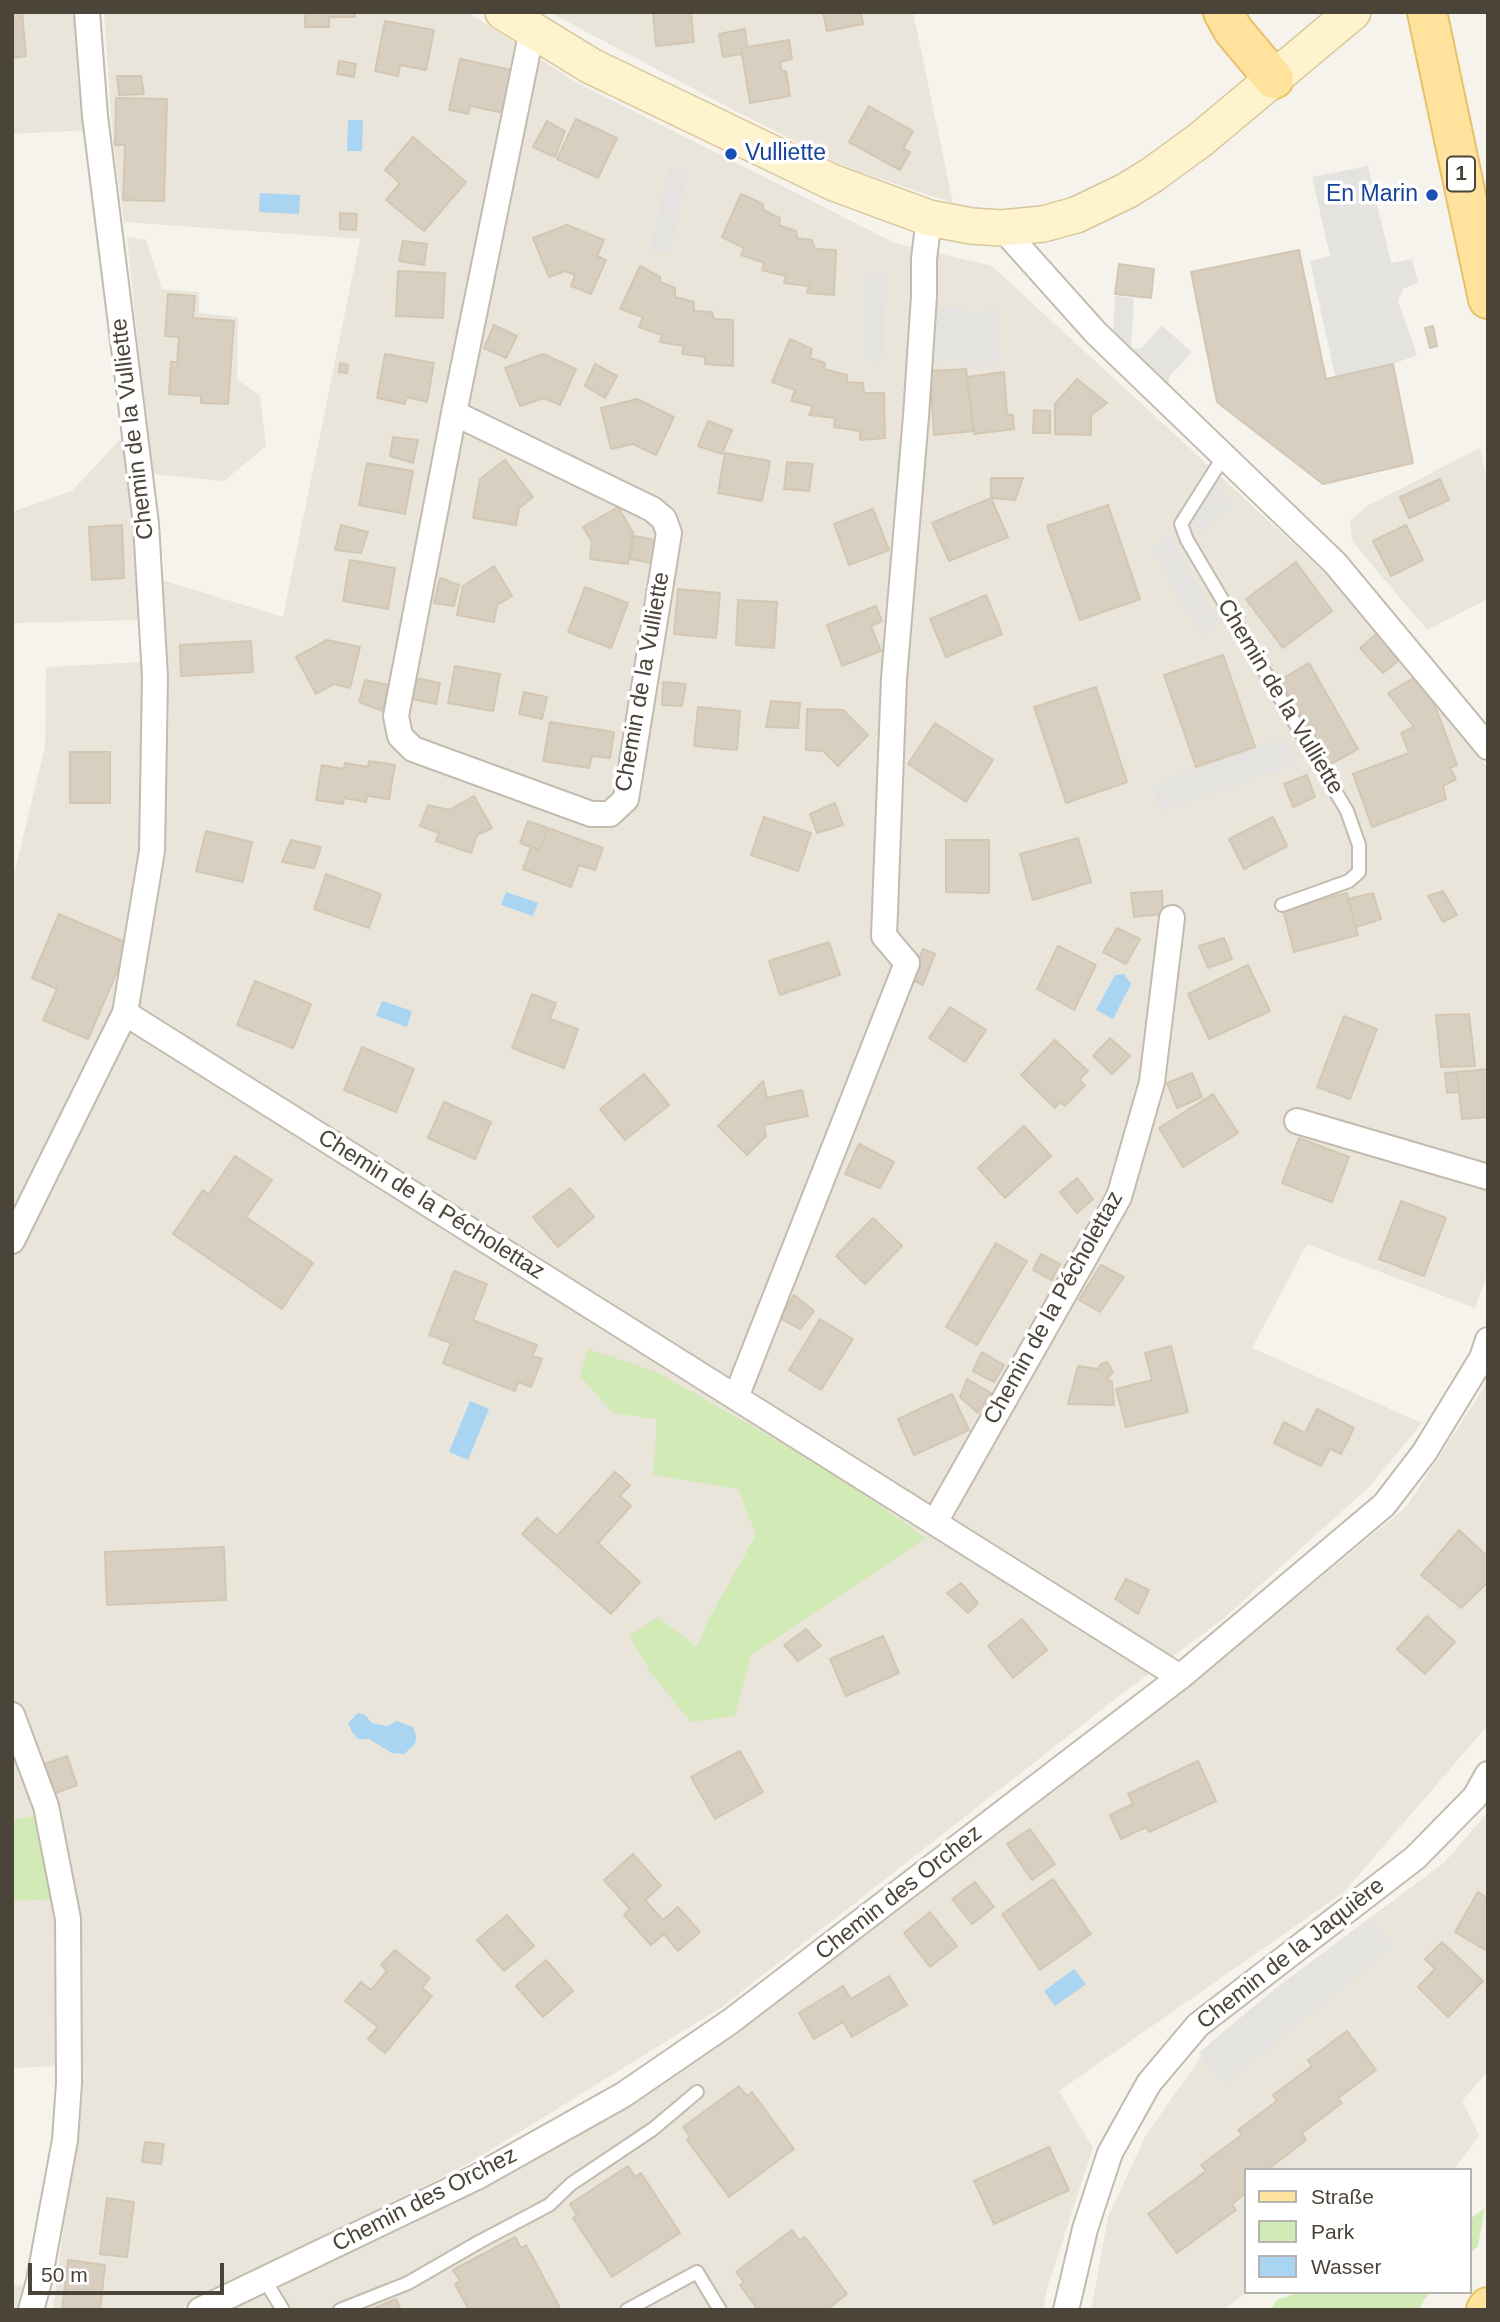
<!DOCTYPE html>
<html>
<head>
<meta charset="utf-8">
<style>
	body { margin:0 }
	#map { position:relative; width:1500px; height:2322px; overflow:hidden; background:#f6f3ec; font-family:Arial,sans-serif }
	canvas { display:block }
	.frame { position:absolute; inset:0; border:14px solid #4b4439; pointer-events:none }
	.legend { position:absolute; left:1244px; top:2168px; width:228px; height:126px; box-sizing:border-box; background:#fff; border:2px solid #b7b4b0; margin:0; padding:9px 12px; list-style:none; font-size:21px; color:#4b4439 }
	.legend li { display:flex; align-items:center; gap:14px; height:35px }
	.legend b { width:35px; border:2px solid #b7b4b0 }
	.scale { position:absolute; left:28px; top:2263px; width:196px; height:32px; box-sizing:border-box; border:4px solid #4b4439; border-top:0; padding-left:9px; font-size:21px; line-height:24px; white-space:nowrap; color:#4b4439; -webkit-text-stroke:5px #fff; paint-order:stroke }
</style>
</head>
<body>
<div id="map">
<canvas width="1500" height="2322"></canvas>
<div class="frame"></div>
<ul class="legend">
<li><b style="height:9px;background:#ffe39c"></b>Straße</li>
<li><b style="height:19px;background:#d2eab5"></b>Park</li>
<li><b style="height:19px;background:#a9d4f2"></b>Wasser</li>
</ul>
<div class="scale">50 m</div>
</div>
<script>
const ctx = document.querySelector('canvas').getContext('2d');
ctx.lineJoin = 'round';
function paint(path, color) {
  ctx.fillStyle = color;
  ctx.fill(path, 'evenodd');
}
function toPath(rows) {
  const path = new Path2D();
  for (const r of rows) {
    path.moveTo(r[0], r[1]);
    for (let i = 2; i < r.length; i += 2) path.lineTo(r[i], r[i + 1]);
  }
  return path;
}
function strokePath(path, color, width, dash) {
  ctx.strokeStyle = color;
  ctx.lineWidth = width;
  ctx.lineCap = dash ? 'butt' : 'round';
  ctx.setLineDash(dash || []);
  ctx.stroke(path);
}
function label(font, color, halo, rows, align = 'center') {
  ctx.font = font + ' Arial,sans-serif';
  ctx.lineWidth = 7;
  ctx.setLineDash([]);
  ctx.textBaseline = 'middle';
  ctx.strokeStyle = halo;
  ctx.fillStyle = color;
  for (const [text, x, y, turn = 0] of rows) {
    ctx.save();
    ctx.translate(x, y);
    ctx.rotate((+turn || 0) * Math.PI / 180);
    ctx.textAlign = isNaN(turn) ? turn : align;
    if (halo) ctx.strokeText(text, 0, 0);
    ctx.fillText(text, 0, 0);
    ctx.restore();
  }
}
const residential = toPath([
	[12,12,81,12,91,130,12,134],
	[104,12,467,12,574,81,895,243,992,266,1374,618,1488,768,1488,1272,1475,1308,1307,1244,1252,1348,1422,1423,1370,1486,1223,1619,1114,1700,722,2007,468,2164,177,2310,53,2310,77,2118,59,2066,12,2068,12,882,45,747,46,667,142,662,159,619,162,580,283,617,360,239,124,222,113,142],
	[549,12,913,12,953,203,850,169,726,106],
	[127,237,146,240,162,289,199,292,199,313,238,317,237,379,260,396,266,446,224,481,151,474],
	[127,432,144,620,12,623,12,512,72,491],
	[1480,448,1488,484,1488,599,1427,630,1352,541,1350,521,1367,506],
	[1488,1375,1488,1725,1344,1892,1059,2091,1093,2148,1048,2285,1043,2310,230,2310,485,2187,744,2028,1190,1685,1406,1507,1482,1391],
	[1488,1812,1488,2071,1462,2101,1479,2135,1454,2170,1246,2170,1247,2292,1223,2310,1091,2310,1108,2217,1146,2135,1212,2041,1275,1989,1445,1862],
	[30,2285,24,2310,12,2310,12,2286]
]);
const green = toPath([
	[588,1349,657,1372,839,1476,926,1538,751,1655,735,1716,691,1722,651,1673,629,1636,658,1617,697,1647,710,1617,756,1535,738,1489,653,1475,657,1419,613,1413,580,1376],
	[38,1815,57,1899,12,1901,12,1820],
	[1485,2208,1478,2246,1470,2253,1470,2219],
	[1300,2292,1431,2292,1424,2300,1419,2310,1270,2310,1277,2300]
]);
const parking = toPath([
	[1368,166,1391,263,1412,259,1418,282,1403,289,1398,301,1417,355,1393,364,1335,376,1310,261,1330,256,1312,177],
	[670,167,687,173,670,254,650,249],
	[866,272,887,274,882,363,864,359],
	[1115,296,1134,298,1131,349,1141,348,1162,326,1192,352,1169,377,1168,385,1113,335],
	[968,306,970,312,998,310,1001,365,964,367,962,359,934,362,933,307],
	[1213,483,1234,505,1198,534,1182,511],
	[1168,532,1219,623,1202,638,1152,548],
	[1284,737,1297,764,1161,811,1152,785],
	[1370,1918,1394,1946,1224,2084,1199,2053,1275,1989]
]);
const water = toPath([
	[348,120,363,120,362,151,347,151],
	[260,193,300,195,299,214,259,212],
	[506,892,538,903,533,916,501,905],
	[1124,974,1131,984,1113,1019,1096,1010,1115,975],
	[382,1001,412,1011,407,1027,376,1016],
	[470,1401,489,1409,468,1460,449,1452],
	[358,1713,365,1715,372,1723,387,1726,397,1721,413,1727,416,1736,415,1744,404,1754,392,1753,369,1739,358,1739,352,1732,348,1723],
	[1074,1969,1086,1984,1055,2006,1044,1991]
]);
const building = toPath([
	[12,12,22,12,26,56,12,58,12,12],
	[305,12,355,12,355,17,329,17,329,27,305,27,305,12],
	[653,12,691,12,694,42,656,46,653,12],
	[823,12,861,12,863,24,827,31,823,12],
	[385,21,434,30,426,70,400,65,398,76,375,71,385,21],
	[745,29,747,47,741,48,742,54,723,57,719,34,745,29],
	[789,40,792,59,780,62,782,72,786,71,790,96,750,103,741,48,789,40],
	[460,59,512,70,503,113,470,106,468,114,449,110,460,59],
	[339,61,356,64,354,77,337,74,339,61],
	[117,76,141,76,144,94,119,95,117,76],
	[116,98,167,99,164,201,123,200,125,145,115,145,116,98],
	[869,106,913,131,903,149,910,152,900,170,849,142,869,106],
	[576,119,617,138,598,178,557,159,576,119],
	[547,121,565,131,555,157,533,147,547,121],
	[413,137,466,182,424,231,386,200,400,183,385,170,413,137],
	[741,194,763,204,763,210,780,218,779,225,796,231,797,238,812,240,815,249,836,250,834,295,807,293,809,286,784,283,786,276,762,270,764,263,741,255,744,248,722,237,741,194],
	[340,213,357,214,356,230,340,229,340,213],
	[567,225,604,240,597,256,606,260,591,294,571,286,575,275,565,271,549,277,533,238,567,225],
	[403,241,427,244,424,265,399,261,403,241],
	[1299,250,1326,379,1393,364,1413,463,1323,484,1217,402,1191,272,1299,250],
	[1119,264,1154,269,1151,298,1115,294,1119,264],
	[640,266,660,277,660,282,675,288,675,297,694,302,694,311,712,312,714,319,733,320,733,366,705,364,705,357,682,354,684,346,660,342,662,335,639,327,643,317,620,309,640,266],
	[398,271,445,273,443,318,396,316,398,271],
	[168,294,195,296,193,318,234,321,228,404,201,403,201,396,169,394,171,362,177,362,179,337,165,336,168,294],
	[494,325,517,336,506,358,484,348,494,325],
	[1433,326,1437,346,1430,348,1425,328,1433,326],
	[790,339,812,349,810,358,825,363,824,369,847,375,847,382,863,383,864,393,884,393,885,438,860,440,860,431,834,427,835,418,809,415,813,406,791,401,795,390,772,382,790,339],
	[385,354,434,363,427,402,406,397,405,404,377,398,385,354],
	[543,354,576,369,560,405,544,398,520,406,505,368,543,354],
	[340,363,348,365,347,373,339,372,340,363],
	[595,364,617,376,605,398,585,386,595,364],
	[966,369,974,431,934,435,930,371,966,369],
	[1004,372,1007,415,1013,415,1014,429,974,434,967,377,1004,372],
	[1077,379,1107,403,1091,415,1091,435,1055,434,1055,404,1077,379],
	[637,399,674,417,656,455,633,444,611,449,601,408,637,399],
	[1034,410,1050,411,1050,433,1033,433,1034,410],
	[708,421,732,430,722,454,698,446,708,421],
	[393,437,418,440,413,463,390,456,393,437],
	[725,453,770,461,762,501,718,493,725,453],
	[505,460,533,497,519,508,516,525,473,518,480,479,505,460],
	[787,462,813,464,809,491,784,489,787,462],
	[367,463,413,471,405,514,359,505,367,463],
	[991,478,1023,478,1015,500,991,498,991,478],
	[1440,479,1449,500,1409,518,1400,497,1440,479],
	[991,498,1008,537,949,561,932,523,991,498],
	[1108,505,1140,599,1080,620,1047,526,1108,505],
	[618,507,633,533,628,564,590,559,592,542,583,527,618,507],
	[873,509,889,550,849,565,834,524,873,509],
	[122,525,124,578,92,580,89,527,122,525],
	[341,525,368,532,361,553,335,550,341,525],
	[1406,525,1423,560,1391,576,1373,541,1406,525],
	[634,536,656,540,652,563,630,559,634,536],
	[350,560,395,568,388,609,343,601,350,560],
	[1296,562,1332,611,1283,648,1246,599,1296,562],
	[494,566,512,596,497,605,494,622,457,615,463,586,494,566],
	[440,578,459,585,454,606,434,603,440,578],
	[585,587,628,603,611,648,568,632,585,587],
	[678,589,720,593,716,638,674,634,678,589],
	[986,595,1002,634,946,657,930,619,986,595],
	[738,600,777,602,774,648,736,645,738,600],
	[876,606,882,621,871,626,881,651,842,666,827,625,876,606],
	[1381,630,1403,657,1383,673,1360,648,1381,630],
	[327,640,360,647,350,688,334,684,316,694,296,657,327,640],
	[251,641,253,672,181,676,180,645,251,641],
	[1223,655,1255,747,1196,767,1164,675,1223,655],
	[1309,663,1358,749,1329,765,1280,680,1309,663],
	[455,666,500,674,493,711,448,703,455,666],
	[1415,677,1431,696,1440,719,1457,765,1450,768,1456,779,1443,786,1446,799,1372,827,1353,774,1409,753,1401,733,1414,727,1388,693,1415,677],
	[416,678,440,683,436,704,412,699,416,678],
	[365,680,389,685,383,711,359,702,365,680],
	[663,682,686,684,682,706,662,705,663,682],
	[1096,687,1127,782,1066,803,1034,707,1096,687],
	[524,692,547,697,542,719,519,714,524,692],
	[771,701,800,703,798,728,766,727,771,701],
	[698,707,740,711,737,750,694,746,698,707],
	[807,709,843,710,868,735,838,766,823,751,806,750,807,709],
	[550,722,614,732,610,758,592,756,589,768,543,761,550,722],
	[935,723,993,760,966,802,908,764,935,723],
	[70,752,110,752,110,803,70,803,70,752],
	[369,761,395,765,389,799,367,796,366,802,344,798,343,804,316,800,322,765,344,769,345,763,368,767,369,761],
	[1307,775,1315,797,1293,807,1284,784,1307,775],
	[474,796,492,828,477,835,471,853,436,841,439,833,420,826,428,805,449,810,474,796],
	[835,803,843,825,817,833,810,814,835,803],
	[764,817,811,833,798,871,751,855,764,817],
	[1273,817,1287,846,1244,869,1229,839,1273,817],
	[528,821,548,828,540,850,520,843,528,821],
	[548,828,603,848,595,870,579,865,571,887,523,869,531,847,540,850,548,828],
	[206,831,252,842,243,882,196,871,206,831],
	[1078,838,1091,882,1033,900,1020,854,1078,838],
	[291,840,321,847,314,868,282,862,291,840],
	[946,840,989,840,989,893,946,892,946,840],
	[326,874,381,894,369,928,314,909,326,874],
	[1162,891,1163,914,1134,917,1131,893,1162,891],
	[1443,891,1457,915,1443,922,1428,896,1443,891],
	[1347,893,1358,935,1294,952,1283,909,1347,893],
	[1373,893,1381,919,1356,927,1348,899,1373,893],
	[59,914,129,944,88,1039,43,1020,57,989,32,978,59,914],
	[1117,928,1140,939,1126,964,1103,952,1117,928],
	[1224,938,1232,959,1208,968,1199,946,1224,938],
	[829,942,840,975,780,995,769,961,829,942],
	[1058,946,1096,965,1074,1010,1037,989,1058,946],
	[923,949,935,954,923,985,910,979,923,949],
	[1248,965,1270,1011,1209,1039,1188,994,1248,965],
	[255,981,311,1004,293,1048,237,1025,255,981],
	[532,994,556,1003,550,1019,578,1029,564,1068,512,1048,532,994],
	[950,1007,986,1030,965,1062,929,1038,950,1007],
	[1469,1014,1475,1066,1441,1067,1436,1015,1469,1014],
	[1344,1016,1377,1029,1350,1099,1317,1087,1344,1016],
	[1110,1038,1130,1056,1112,1074,1093,1056,1110,1038],
	[1055,1040,1088,1071,1079,1080,1085,1085,1065,1106,1060,1102,1055,1108,1021,1075,1055,1040],
	[362,1047,414,1069,396,1112,344,1090,362,1047],
	[1488,1069,1488,1117,1462,1119,1457,1072,1488,1069],
	[1457,1072,1459,1092,1447,1093,1445,1073,1457,1072],
	[1192,1073,1202,1097,1177,1108,1167,1083,1192,1073],
	[644,1074,669,1105,625,1140,600,1109,644,1074],
	[763,1081,767,1098,802,1090,808,1116,764,1125,766,1136,747,1155,718,1126,763,1081],
	[1213,1094,1238,1133,1183,1167,1159,1128,1213,1094],
	[444,1102,491,1122,475,1159,428,1138,444,1102],
	[1024,1126,1051,1156,1005,1198,978,1168,1024,1126],
	[1299,1138,1349,1157,1332,1202,1282,1183,1299,1138],
	[859,1144,894,1162,880,1188,845,1174,859,1144],
	[235,1156,272,1180,246,1217,313,1263,282,1309,173,1234,203,1190,209,1194,235,1156],
	[1077,1178,1093,1199,1077,1213,1060,1192,1077,1178],
	[570,1188,594,1217,558,1247,533,1217,570,1188],
	[1401,1201,1446,1218,1424,1276,1379,1259,1401,1201],
	[873,1218,902,1246,865,1284,836,1256,873,1218],
	[996,1243,1027,1261,977,1345,946,1327,996,1243],
	[1041,1254,1060,1264,1052,1280,1033,1270,1041,1254],
	[1101,1265,1124,1277,1100,1312,1079,1300,1101,1265],
	[454,1271,487,1284,473,1320,537,1345,532,1356,542,1359,531,1387,518,1382,515,1391,443,1363,451,1343,429,1335,454,1271],
	[794,1295,814,1311,800,1329,780,1318,794,1295],
	[820,1319,853,1339,821,1390,789,1370,820,1319],
	[1171,1346,1188,1412,1126,1427,1116,1389,1152,1380,1145,1353,1171,1346],
	[982,1352,1004,1365,994,1382,973,1371,982,1352],
	[1107,1362,1113,1372,1106,1379,1112,1382,1114,1405,1068,1404,1078,1366,1098,1369,1101,1364,1107,1362],
	[967,1379,991,1393,978,1413,960,1397,967,1379],
	[952,1394,969,1430,914,1455,898,1419,952,1394],
	[1317,1409,1354,1428,1341,1454,1330,1449,1321,1466,1274,1443,1284,1422,1305,1433,1317,1409],
	[615,1472,630,1485,620,1496,631,1506,598,1543,640,1582,611,1614,522,1534,537,1518,557,1536,615,1472],
	[1459,1530,1488,1557,1488,1582,1461,1608,1421,1575,1459,1530],
	[224,1547,226,1600,107,1605,105,1552,224,1547],
	[1126,1579,1149,1590,1138,1614,1115,1599,1126,1579],
	[961,1583,978,1603,968,1613,947,1593,961,1583],
	[1427,1616,1455,1642,1425,1674,1397,1649,1427,1616],
	[1022,1619,1047,1650,1013,1678,988,1646,1022,1619],
	[806,1629,821,1646,798,1661,784,1645,806,1629],
	[883,1636,899,1673,846,1696,830,1659,883,1636],
	[740,1751,763,1792,715,1819,691,1777,740,1751],
	[67,1756,77,1785,53,1794,42,1765,67,1756],
	[1198,1761,1216,1801,1149,1832,1146,1827,1121,1839,1110,1815,1133,1804,1128,1794,1198,1761],
	[1030,1829,1055,1864,1032,1880,1007,1844,1030,1829],
	[633,1854,661,1886,645,1900,663,1920,678,1907,700,1932,678,1951,664,1934,651,1945,624,1915,630,1909,604,1880,633,1854],
	[1053,1879,1091,1934,1040,1970,1002,1914,1053,1879],
	[975,1882,994,1907,972,1924,952,1899,975,1882],
	[1478,1892,1488,1898,1487,1951,1455,1932,1478,1892],
	[930,1912,957,1946,930,1967,904,1933,930,1912],
	[507,1915,534,1946,504,1971,477,1940,507,1915],
	[1442,1942,1483,1981,1448,2017,1418,1987,1435,1969,1425,1959,1442,1942],
	[395,1950,430,1978,422,1988,432,1996,385,2053,368,2039,378,2027,345,2001,361,1982,371,1990,387,1971,381,1965,395,1950],
	[546,1960,573,1991,543,2017,516,1986,546,1960],
	[889,1976,907,2005,852,2037,843,2022,814,2039,799,2013,843,1986,851,1999,889,1976],
	[1347,2031,1376,2070,1338,2098,1342,2103,1302,2133,1306,2140,1267,2170,1246,2170,1246,2193,1232,2204,1236,2210,1177,2253,1148,2214,1206,2171,1201,2165,1242,2135,1238,2130,1277,2101,1273,2095,1312,2066,1308,2060,1347,2031],
	[739,2086,747,2096,752,2092,794,2149,729,2197,687,2140,690,2137,683,2127,739,2086],
	[145,2142,164,2144,161,2164,142,2162,145,2142],
	[1049,2147,1069,2190,994,2224,974,2181,1049,2147],
	[628,2166,635,2177,641,2173,680,2233,612,2277,573,2218,577,2215,570,2204,628,2166],
	[107,2198,134,2202,127,2257,100,2254,107,2198],
	[792,2230,799,2240,805,2237,847,2294,826,2310,758,2310,740,2285,744,2282,736,2272,792,2230],
	[515,2237,521,2248,526,2245,560,2308,556,2310,469,2310,455,2284,460,2281,453,2270,515,2237],
	[68,2260,105,2265,100,2310,62,2310,68,2260],
	[396,2299,401,2310,370,2310,396,2299]
]);
const lane = toPath([
	[1224,456,1181,524,1187,540,1347,811,1359,845,1359,872,1349,881,1282,905],
	[264,2279,283,2310],
	[340,2310,408,2283,479,2242,549,2205,571,2184,653,2129,697,2092],
	[627,2310,697,2272,720,2310]
]);
const street = toPath([
	[1002,228,1096,333,1335,563,1488,747],
	[454,413,652,509,664,519,669,533,626,799,610,814,591,814,413,749,400,736,396,716,454,413,532,30],
	[125,1013,1180,1677],
	[1297,1121,1488,1177],
	[12,1241,125,1013,152,851,155,677,146,524,95,116,87,12],
	[736,1397,907,963,884,936,894,678,916,416,924,296,924,259,929,218],
	[935,1522,1119,1197,1152,1082,1172,918],
	[12,1715,46,1806,68,1919,69,2083,65,2140,39,2281,31,2310],
	[200,2310,477,2177,623,2095,731,2021,1180,1677,1384,1505,1424,1453,1482,1358,1488,1340],
	[1066,2310,1085,2229,1110,2153,1149,2083,1198,2025,1415,1858,1475,1797,1488,1774]
]);
const secondary = toPath([
	[503,12,591,66,834,183,929,218,971,226,1002,228,1043,224,1076,215,1126,191,1152,175,1200,140,1353,12]
]);
const primary = toPath([
	[1223,12,1233,30,1274,79],
	[1427,12,1488,299],
	[1486,2310,1488,2307]
]);
const markers = [
	[731,154,7,"#1a4fb4"],
	[1432,195,7,"#1a4fb4"]
];
const shields = [
	[1461,174,28]
];
const shieldNames = [
	["1",1461,174]
];
const transitNames = [
	["Vulliette",745,154],
	["En Marin",1418,195,"right"]
];
const streetNames = [
	["Chemin de la Vulliette",133,429,-97],
	["Chemin de la Vulliette",643,682,-80],
	["Chemin de la Vulliette",1280,697,59],
	["Chemin de la Pécholettaz",431,1205,32],
	["Chemin de la Pécholettaz",1054,1308,-61],
	["Chemin des Orchez",899,1893,-38],
	["Chemin de la Jaquière",1291,1954,-38],
	["Chemin des Orchez",425,2200,-27]
];
paint(residential, '#eae5da');
paint(green, '#d2eab5');
paint(parking, '#e5e3e0');
paint(water, '#a9d4f2');
paint(building, '#d8cfc1');
strokePath(building, '#d3c7b4', 2);
strokePath(lane, '#c2bbae', 16);
strokePath(street, '#c2bbae', 28);
strokePath(secondary, '#d6c79b', 38);
strokePath(primary, '#e6c16a', 42);
strokePath(lane, '#fff', 12);
strokePath(street, '#fff', 24);
strokePath(secondary, '#fff3cd', 35);
strokePath(primary, '#ffe39c', 38);
for (const [x, y, r, color] of markers) {
  const dot = new Path2D();
  dot.arc(x, y, r, 0, 2 * Math.PI);
  ctx.fillStyle = color;
  ctx.fill(dot);
  strokePath(dot, '#fff', 2.5);
}
for (const [x, y, w] of shields) {
  const box = new Path2D();
  box.roundRect(x - w / 2, y - 17.5, w, 35, 5);
  ctx.fillStyle = '#fff';
  ctx.fill(box);
  strokePath(box, '#4b4439', 2);
}
label('bold 21px', '#4b4439', null, shieldNames);
label('23px', '#164399', '#fff', transitNames, 'left');
label('23px', '#4b4439', '#fff', streetNames);
</script>
</body>
</html>
